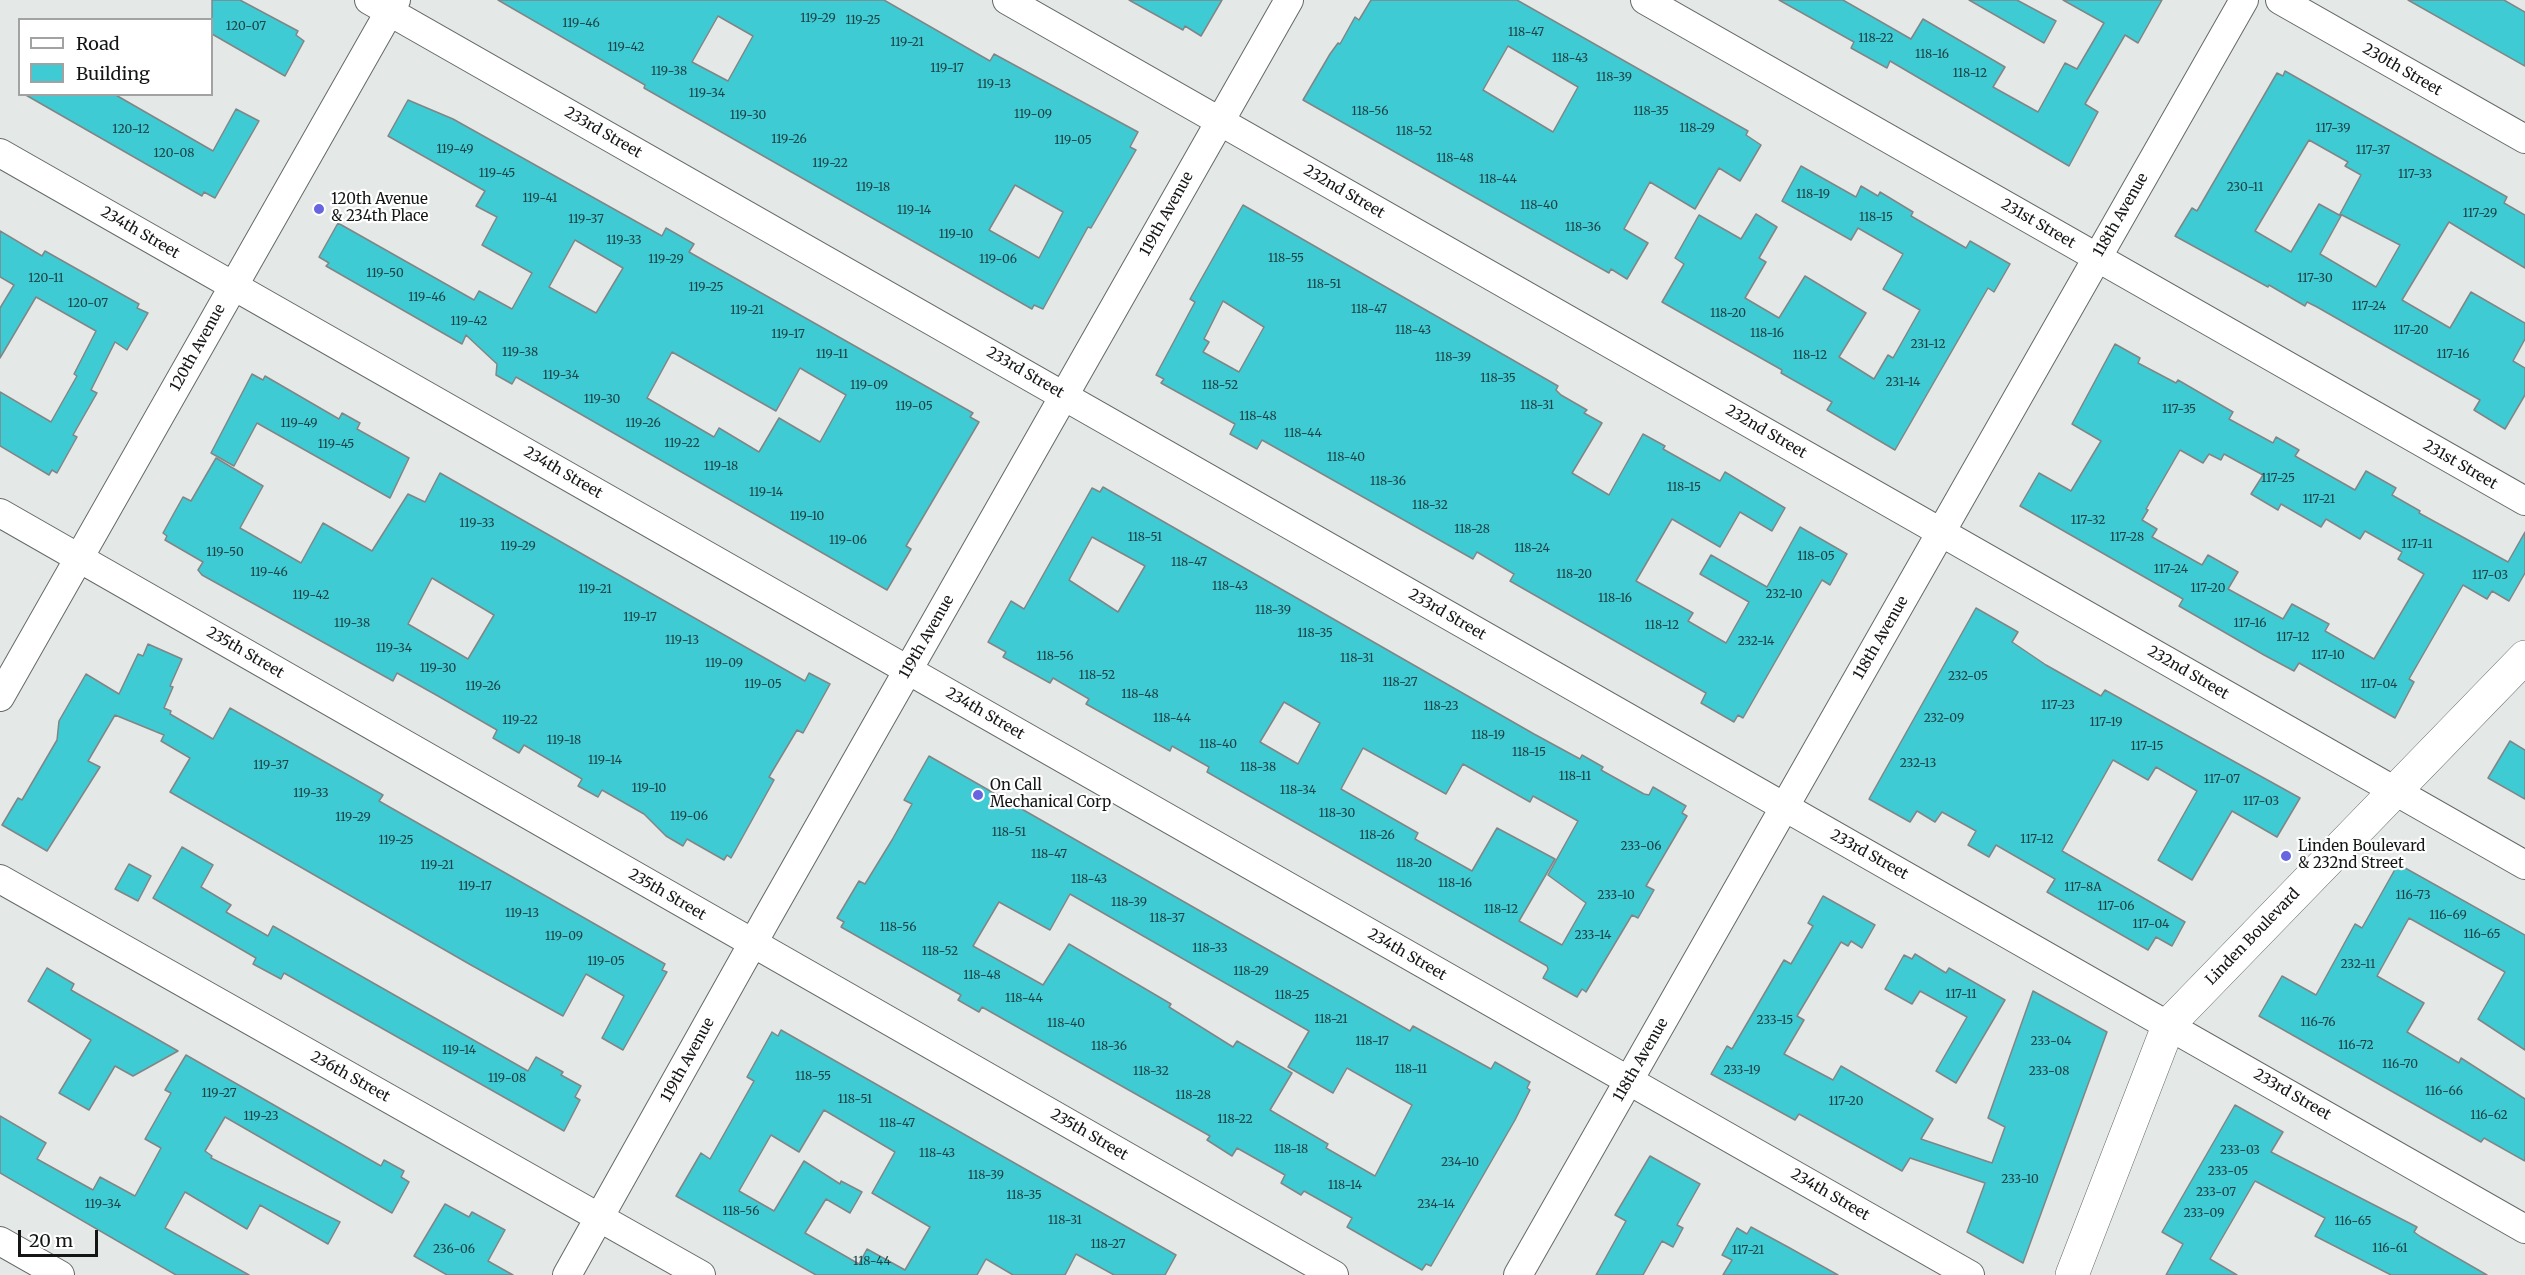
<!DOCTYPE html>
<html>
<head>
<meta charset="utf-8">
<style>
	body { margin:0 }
	#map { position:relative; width:2525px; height:1275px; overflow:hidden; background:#e4e9e8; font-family:Merriweather,serif }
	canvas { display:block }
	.legend { position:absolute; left:18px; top:18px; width:195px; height:78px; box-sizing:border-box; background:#fff; border:2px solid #a1a2a1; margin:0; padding:8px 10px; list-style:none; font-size:18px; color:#141615 }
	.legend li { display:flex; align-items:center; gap:12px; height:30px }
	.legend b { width:30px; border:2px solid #a1a2a1 }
	.scale { position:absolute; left:18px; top:1230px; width:80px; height:27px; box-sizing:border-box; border:3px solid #141615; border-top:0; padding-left:8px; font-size:18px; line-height:21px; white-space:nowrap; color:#141615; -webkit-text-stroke:4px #fff; paint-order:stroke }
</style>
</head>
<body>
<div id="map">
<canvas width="2525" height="1275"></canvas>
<ul class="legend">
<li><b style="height:8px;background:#fff"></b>Road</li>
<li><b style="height:16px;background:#3fcbd4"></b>Building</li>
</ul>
<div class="scale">20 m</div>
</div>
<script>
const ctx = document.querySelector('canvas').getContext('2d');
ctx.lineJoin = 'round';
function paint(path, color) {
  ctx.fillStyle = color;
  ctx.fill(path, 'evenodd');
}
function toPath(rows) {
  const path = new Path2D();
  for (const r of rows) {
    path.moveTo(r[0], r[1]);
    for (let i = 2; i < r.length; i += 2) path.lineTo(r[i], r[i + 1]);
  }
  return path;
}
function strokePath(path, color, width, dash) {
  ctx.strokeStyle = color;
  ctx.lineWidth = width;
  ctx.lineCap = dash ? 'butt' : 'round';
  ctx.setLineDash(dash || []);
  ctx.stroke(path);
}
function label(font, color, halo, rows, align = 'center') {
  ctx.font = font + ' Merriweather,serif';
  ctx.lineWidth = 4.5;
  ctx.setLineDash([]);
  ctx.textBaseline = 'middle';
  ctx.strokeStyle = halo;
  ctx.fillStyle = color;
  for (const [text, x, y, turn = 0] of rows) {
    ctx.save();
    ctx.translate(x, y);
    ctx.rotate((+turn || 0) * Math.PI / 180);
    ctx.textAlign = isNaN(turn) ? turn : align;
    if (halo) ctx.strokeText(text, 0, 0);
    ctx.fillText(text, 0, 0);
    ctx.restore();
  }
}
const building = toPath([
	[212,0,240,0,298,31,296,35,304,41,285,76,212,34,212,0],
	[498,0,884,0,990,61,994,54,1138,132,1130,147,1136,150,1091,228,1088,227,1043,309,1034,305,1032,309,644,88,645,85,498,0],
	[718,16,753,36,728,81,692,62,718,16],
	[1015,185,1063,212,1039,258,989,230,1015,185],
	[1129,0,1222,0,1201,36,1185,26,1183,30,1129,0],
	[1371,0,1517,0,1748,131,1746,135,1761,145,1740,181,1719,168,1695,209,1650,182,1624,229,1648,243,1627,279,1611,269,1609,273,1303,100,1330,54,1338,43,1340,44,1355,17,1359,20,1371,0],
	[1508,46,1578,87,1553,132,1483,90,1508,46],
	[1779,0,1843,0,1911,39,1923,19,2005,67,1993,87,2038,112,2065,63,2077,69,2104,23,2063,0,2162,0,2138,43,2125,35,2085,104,2098,112,2069,166,1890,61,1887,68,1851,48,1854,42,1779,0],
	[1969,0,2017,0,2056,21,2044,43,1969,0],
	[2408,0,2504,0,2525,12,2525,66,2408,0],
	[2285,71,2507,197,2504,203,2525,215,2525,268,2449,222,2402,300,2450,328,2471,292,2525,323,2525,339,2513,361,2525,368,2525,395,2505,429,2474,410,2480,400,2317,307,2307,302,2305,306,2269,285,2268,287,2175,236,2192,208,2197,211,2277,73,2283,76,2285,71],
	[2309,140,2348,162,2345,166,2361,175,2340,214,2400,245,2376,287,2320,254,2341,216,2319,204,2291,252,2255,231,2309,140],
	[24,94,114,94,213,151,236,109,259,121,215,198,204,192,202,196,24,94],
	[408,100,453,119,662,236,666,228,694,244,689,252,973,413,970,417,979,422,906,546,911,549,887,590,516,377,512,384,496,375,497,364,466,335,462,344,326,266,329,263,319,257,338,223,474,300,479,291,512,309,532,273,482,245,497,217,476,206,485,191,388,136,408,100],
	[575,240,623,268,596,313,549,287,575,240],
	[672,352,776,411,800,368,846,395,820,442,779,418,759,452,719,428,714,437,647,398,672,352],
	[1801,166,1856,197,1861,186,1878,196,1880,192,1913,212,1911,216,1966,248,1970,241,2010,264,1994,292,1988,288,1895,450,1827,410,1832,402,1781,373,1782,370,1662,302,1684,264,1675,258,1699,215,1741,239,1756,214,1777,227,1759,258,1766,262,1745,298,1779,318,1805,276,1866,313,1839,357,1874,379,1888,355,1893,358,1920,310,1883,289,1903,254,1858,228,1851,240,1782,201,1801,166],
	[1243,205,1558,386,1556,390,1561,395,1587,410,1584,413,1602,423,1572,473,1609,495,1643,434,1665,446,1663,449,1720,481,1725,472,1785,508,1772,531,1740,512,1720,547,1672,519,1636,581,1693,613,1688,621,1726,643,1749,602,1700,574,1711,555,1767,587,1800,527,1847,554,1830,585,1822,580,1743,718,1738,715,1734,722,1701,703,1706,693,1510,581,1514,574,1477,552,1473,559,1262,440,1257,449,1230,434,1235,424,1161,383,1164,379,1156,375,1195,302,1190,299,1243,205],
	[1223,301,1264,327,1239,372,1203,352,1209,342,1204,339,1223,301],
	[0,231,42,256,45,251,139,304,137,308,148,313,127,350,115,342,91,390,97,393,73,435,77,437,57,473,52,470,49,475,0,446,0,392,51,422,77,376,74,374,96,331,36,297,0,358,0,308,14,285,0,277,0,231],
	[2115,344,2140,358,2138,363,2176,383,2178,380,2233,412,2229,419,2273,443,2276,437,2299,450,2295,456,2355,490,2366,471,2396,488,2392,495,2420,511,2419,513,2508,562,2525,532,2525,573,2509,601,2492,591,2487,599,2463,585,2409,679,2414,682,2395,718,2299,663,2294,671,2264,655,2179,606,2183,599,2020,506,2039,473,2071,491,2101,441,2072,424,2115,344],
	[2180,450,2203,463,2209,454,2221,460,2224,454,2263,475,2251,494,2278,510,2281,504,2321,527,2326,519,2360,539,2365,531,2402,552,2398,559,2424,574,2374,659,2325,631,2329,624,2292,604,2283,619,2228,589,2238,572,2208,555,2202,565,2152,537,2157,529,2142,520,2148,510,2146,509,2180,450],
	[252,374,263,380,265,376,339,419,342,413,360,423,357,429,409,458,390,498,257,423,234,466,211,453,252,374],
	[216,458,263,486,240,528,301,563,323,523,372,551,408,494,425,502,440,473,805,681,809,673,830,684,803,733,797,730,769,777,774,780,731,858,727,855,724,860,687,839,683,846,666,836,644,814,602,790,598,797,578,786,582,779,524,745,519,753,493,738,497,730,438,696,397,673,393,681,202,575,198,570,203,562,165,540,167,536,163,533,183,497,191,501,216,458],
	[432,578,494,615,468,659,408,624,432,578],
	[1103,487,1534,734,1580,759,1582,755,1603,767,1601,770,1644,794,1649,795,1653,787,1686,806,1682,813,1687,816,1646,886,1654,890,1638,918,1632,915,1586,992,1582,989,1577,997,1543,978,1548,969,1547,966,1207,772,1209,767,1172,746,1170,751,1086,704,1089,699,1053,678,1050,683,1003,657,1006,652,988,642,1011,601,1024,609,1092,488,1100,492,1103,487],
	[1092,537,1145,566,1118,612,1069,580,1092,537],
	[1284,702,1320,723,1298,764,1260,742,1284,702],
	[1363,748,1446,794,1463,764,1530,802,1533,796,1578,821,1548,875,1586,903,1562,945,1519,921,1555,859,1497,828,1472,871,1415,839,1418,833,1341,789,1363,748],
	[1976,608,2018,632,2012,642,2046,665,2101,696,2105,690,2300,798,2277,837,2232,811,2192,880,2158,860,2197,791,2156,767,2148,780,2113,760,2062,851,2185,922,2172,946,2156,937,2148,950,2047,892,2055,879,1996,845,1989,857,1968,845,1976,831,1942,812,1935,822,1917,811,1910,822,1869,799,1976,608],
	[148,644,182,659,170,686,173,687,164,708,171,711,170,714,213,739,230,708,383,795,379,801,665,964,662,970,667,972,623,1050,602,1038,624,996,586,974,563,1016,471,965,170,792,190,758,161,741,164,735,115,715,88,761,100,767,47,851,2,825,18,798,22,800,57,740,59,721,86,674,119,694,138,654,143,656,148,644],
	[2510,741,2525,750,2525,799,2488,778,2510,741],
	[929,756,1410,1031,1413,1026,1491,1069,1495,1062,1530,1082,1527,1088,1530,1090,1515,1120,1431,1266,1426,1264,1422,1270,1347,1227,1352,1218,1304,1191,1301,1195,1281,1183,1285,1175,1237,1148,1232,1156,1207,1140,1210,1136,982,1007,979,1012,958,1000,961,995,841,927,844,922,837,918,859,881,865,884,892,840,912,804,904,800,929,756],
	[1070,894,1309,1031,1288,1067,1333,1093,1347,1068,1412,1105,1375,1176,1326,1148,1328,1144,1270,1110,1292,1073,1237,1041,1233,1047,1169,1007,1171,1004,1069,944,1043,985,973,946,999,902,1050,930,1070,894],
	[182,847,213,865,201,887,231,905,226,912,268,936,273,926,528,1071,536,1057,563,1072,561,1075,581,1086,575,1097,580,1100,564,1131,284,973,281,979,253,964,256,958,153,898,182,847],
	[129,864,151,876,138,901,115,889,129,864],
	[2398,864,2525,935,2525,1050,2478,1019,2505,972,2409,918,2377,976,2424,1003,2407,1032,2459,1063,2461,1058,2525,1099,2525,1161,2484,1138,2481,1142,2259,1016,2282,976,2316,995,2355,924,2362,928,2398,864],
	[1823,896,1875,925,1862,948,1851,941,1848,946,1841,942,1797,1016,1804,1020,1784,1054,1833,1080,1841,1066,1933,1119,1921,1139,1992,1163,2005,1127,1988,1118,2033,991,2107,1032,2023,1263,1967,1232,1985,1183,1910,1158,1902,1171,1799,1114,1795,1120,1711,1074,1727,1046,1732,1049,1784,960,1791,964,1813,926,1808,923,1823,896],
	[1915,954,1946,973,1949,968,2005,1000,1956,1083,1936,1071,1967,1017,1920,991,1912,1004,1885,989,1904,955,1912,959,1915,954],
	[47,968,74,984,71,990,178,1051,133,1076,115,1066,89,1110,59,1093,91,1040,28,1001,47,968],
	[781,1030,1176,1255,1165,1275,1114,1275,1076,1254,1065,1275,1013,1275,986,1259,977,1275,816,1275,676,1196,701,1153,710,1159,754,1081,747,1077,772,1032,778,1036,781,1030],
	[824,1110,895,1152,872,1193,930,1227,905,1270,867,1249,859,1264,805,1233,826,1199,850,1213,862,1192,841,1181,840,1184,804,1161,774,1211,739,1191,771,1135,799,1152,824,1110],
	[186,1055,381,1166,384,1160,404,1171,401,1177,409,1182,392,1213,225,1117,205,1151,212,1156,211,1158,340,1222,328,1244,260,1205,247,1229,185,1192,165,1228,249,1275,176,1275,0,1173,0,1116,46,1143,37,1159,93,1190,100,1177,135,1196,161,1148,145,1139,171,1093,165,1090,186,1055],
	[2235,1105,2283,1132,2271,1152,2417,1227,2414,1232,2421,1237,2487,1275,2391,1275,2315,1236,2325,1218,2255,1181,2210,1259,2237,1275,2166,1275,2183,1244,2162,1232,2235,1105],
	[1650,1156,1700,1184,1677,1225,1683,1228,1673,1247,1662,1241,1643,1275,1596,1275,1626,1221,1615,1215,1650,1156],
	[445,1204,469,1217,472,1212,505,1230,488,1261,513,1275,447,1275,414,1256,445,1204],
	[1751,1227,1788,1247,1838,1275,1723,1275,1732,1260,1722,1255,1737,1228,1747,1234,1751,1227]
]);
const minor = toPath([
	[369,0,2525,1229],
	[1007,0,2525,865],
	[1645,0,2525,501],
	[2280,0,2525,139],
	[0,153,1970,1275],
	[0,513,1334,1275],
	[0,697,396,0],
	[0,879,701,1275],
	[0,1241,60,1275],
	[567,1275,767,918,1289,0],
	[1518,1275,2244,0]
]);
const major = toPath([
	[2072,1275,2169,1024,2525,657]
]);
const markers = [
	[319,209,6,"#6765df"],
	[978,795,6,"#6765df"],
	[2286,856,6,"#6765df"]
];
const numberNames = [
	["119-29",818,19],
	["119-25",863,21],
	["119-46",581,24],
	["120-07",246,27],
	["118-47",1526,33],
	["118-22",1876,39],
	["119-21",907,43],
	["119-42",626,48],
	["118-16",1932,55],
	["118-43",1570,59],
	["119-17",947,69],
	["119-38",669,72],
	["118-12",1970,74],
	["118-39",1614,78],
	["119-13",994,85],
	["119-34",707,94],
	["118-56",1370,112],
	["118-35",1651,112],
	["119-09",1033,115],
	["119-30",748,116],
	["118-29",1697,129],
	["117-39",2333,129],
	["120-12",131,130],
	["118-52",1414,132],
	["119-26",789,140],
	["119-05",1073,141],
	["119-49",455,150],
	["117-37",2373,151],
	["120-08",174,154],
	["118-48",1455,159],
	["119-22",830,164],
	["119-45",497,174],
	["117-33",2415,175],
	["118-44",1498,180],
	["119-18",873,188],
	["230-11",2245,188],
	["118-19",1813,195],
	["119-41",540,199],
	["118-40",1539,206],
	["119-14",914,211],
	["117-29",2480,214],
	["118-15",1876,218],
	["119-37",586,220],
	["118-36",1583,228],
	["119-10",956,235],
	["119-33",624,241],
	["118-55",1286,259],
	["119-29",666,260],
	["119-06",998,260],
	["119-50",385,274],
	["120-11",46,279],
	["117-30",2315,279],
	["118-51",1324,285],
	["119-25",706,288],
	["119-46",427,298],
	["120-07",88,304],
	["117-24",2369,307],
	["118-47",1369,310],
	["119-21",747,311],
	["118-20",1728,314],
	["119-42",469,322],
	["118-43",1413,331],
	["117-20",2411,331],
	["118-16",1767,334],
	["119-17",788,335],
	["231-12",1928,345],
	["119-38",520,353],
	["119-11",832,355],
	["117-16",2453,355],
	["118-12",1810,356],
	["118-39",1453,358],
	["119-34",561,376],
	["118-35",1498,379],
	["231-14",1903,383],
	["119-09",869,386],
	["118-52",1220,386],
	["119-30",602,400],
	["118-31",1537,406],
	["119-05",914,407],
	["117-35",2179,410],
	["118-48",1258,417],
	["119-49",299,424],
	["119-26",643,424],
	["118-44",1303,434],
	["119-22",682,444],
	["119-45",336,445],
	["118-40",1346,458],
	["119-18",721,467],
	["117-25",2278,479],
	["118-36",1388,482],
	["118-15",1684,488],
	["119-14",766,493],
	["117-21",2319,500],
	["118-32",1430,506],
	["119-10",807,517],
	["117-32",2088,521],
	["119-33",477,524],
	["118-28",1472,530],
	["118-51",1145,538],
	["117-28",2127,538],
	["119-06",848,541],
	["117-11",2417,545],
	["119-29",518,547],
	["118-24",1532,549],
	["119-50",225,553],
	["118-05",1816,557],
	["118-47",1189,563],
	["117-24",2171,570],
	["119-46",269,573],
	["118-20",1574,575],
	["117-03",2490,576],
	["118-43",1230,587],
	["117-20",2208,589],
	["119-21",595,590],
	["232-10",1784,595],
	["119-42",311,596],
	["118-16",1615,599],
	["118-39",1273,611],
	["119-17",640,618],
	["119-38",352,624],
	["117-16",2250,624],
	["118-12",1662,626],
	["118-35",1315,634],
	["117-12",2293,638],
	["119-13",682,641],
	["232-14",1756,642],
	["119-34",394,649],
	["117-10",2328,656],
	["118-56",1055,657],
	["118-31",1357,659],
	["119-09",724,664],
	["119-30",438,669],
	["118-52",1097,676],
	["232-05",1968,677],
	["118-27",1400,683],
	["119-05",763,685],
	["117-04",2379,685],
	["119-26",483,687],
	["118-48",1140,695],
	["117-23",2058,706],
	["118-23",1441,707],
	["118-44",1172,719],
	["232-09",1944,719],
	["119-22",520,721],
	["117-19",2106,723],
	["118-19",1488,736],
	["119-18",564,741],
	["118-40",1218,745],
	["117-15",2147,747],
	["118-15",1529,753],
	["119-14",605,761],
	["232-13",1918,764],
	["119-37",271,766],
	["118-38",1258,768],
	["118-11",1575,777],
	["117-07",2222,780],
	["119-10",649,789],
	["118-34",1298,791],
	["119-33",311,794],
	["117-03",2261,802],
	["118-30",1337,814],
	["119-06",689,817],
	["119-29",353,818],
	["118-51",1009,833],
	["118-26",1377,836],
	["117-12",2037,840],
	["119-25",396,841],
	["233-06",1641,847],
	["118-47",1049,855],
	["118-20",1414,864],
	["119-21",437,866],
	["118-43",1089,880],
	["118-16",1455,884],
	["119-17",475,887],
	["117-8A",2083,888],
	["233-10",1616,896],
	["116-73",2413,896],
	["118-39",1129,903],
	["117-06",2116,907],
	["118-12",1501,910],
	["119-13",522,914],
	["116-69",2448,916],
	["118-37",1167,919],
	["117-04",2151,925],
	["118-56",898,928],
	["116-65",2482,935],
	["233-14",1593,936],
	["119-09",564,937],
	["118-33",1210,949],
	["118-52",940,952],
	["119-05",606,962],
	["232-11",2358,965],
	["118-29",1251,972],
	["118-48",982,976],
	["117-11",1961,995],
	["118-25",1292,996],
	["118-44",1024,999],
	["118-21",1331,1020],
	["233-15",1775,1021],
	["116-76",2318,1023],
	["118-40",1066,1024],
	["118-17",1372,1042],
	["233-04",2051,1042],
	["116-72",2356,1046],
	["118-36",1109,1047],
	["119-14",459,1051],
	["116-70",2400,1065],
	["118-11",1411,1070],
	["233-19",1742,1071],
	["118-32",1151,1072],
	["233-08",2049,1072],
	["118-55",813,1077],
	["119-08",507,1079],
	["116-66",2444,1092],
	["119-27",219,1094],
	["118-28",1193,1096],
	["118-51",855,1100],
	["117-20",1846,1102],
	["116-62",2489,1116],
	["119-23",261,1117],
	["118-22",1235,1120],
	["118-47",897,1124],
	["118-18",1291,1150],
	["233-03",2240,1151],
	["118-43",937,1154],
	["234-10",1460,1163],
	["233-05",2228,1172],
	["118-39",986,1176],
	["233-10",2020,1180],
	["118-14",1345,1186],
	["233-07",2216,1193],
	["118-35",1024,1196],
	["119-34",103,1205],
	["234-14",1436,1205],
	["118-56",741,1212],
	["233-09",2204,1214],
	["118-31",1065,1221],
	["116-65",2353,1222],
	["118-27",1108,1245],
	["116-61",2390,1249],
	["236-06",454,1250],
	["117-21",1748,1251],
	["118-44",872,1262]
];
const streetNames = [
	["230th Street",2402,70,30],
	["233rd Street",603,133,30],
	["232nd Street",1344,192,30],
	["119th Avenue",1167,214,-61],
	["118th Avenue",2121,215,-60],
	["231st Street",2038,224,30],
	["234th Street",140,233,30],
	["120th Avenue",198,348,-61],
	["233rd Street",1025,373,30],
	["232nd Street",1766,432,30],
	["231st Street",2460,465,30],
	["234th Street",563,473,30],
	["233rd Street",1447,615,30],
	["119th Avenue",927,637,-60],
	["118th Avenue",1881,638,-60],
	["235th Street",245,653,30],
	["232nd Street",2188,673,30],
	["234th Street",985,714,30],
	["233rd Street",1869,855,29],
	["235th Street",667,895,30],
	["Linden Boulevard",2253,937,-46],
	["234th Street",1407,955,30],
	["119th Avenue",688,1060,-61],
	["118th Avenue",1641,1060,-60],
	["236th Street",350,1077,29],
	["233rd Street",2292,1095,30],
	["235th Street",1089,1135,30],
	["234th Street",1830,1195,30]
];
const poiNames = [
	["120th Avenue",331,200],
	["& 234th Place",331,217],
	["On Call",990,786],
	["Mechanical Corp",990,803],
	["Linden Boulevard",2298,847],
	["& 232nd Street",2298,864]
];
paint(building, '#3fcbd4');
strokePath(building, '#818585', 1.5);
strokePath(minor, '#646868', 30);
strokePath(major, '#646868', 34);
strokePath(minor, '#fff', 28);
strokePath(major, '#fff', 33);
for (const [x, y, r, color] of markers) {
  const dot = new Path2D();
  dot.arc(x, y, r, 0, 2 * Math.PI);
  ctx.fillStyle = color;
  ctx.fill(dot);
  strokePath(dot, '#fff', 2);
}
label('12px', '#1f4345', null, numberNames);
label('15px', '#141615', '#fff', streetNames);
label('15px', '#141615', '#fff', poiNames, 'left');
</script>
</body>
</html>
